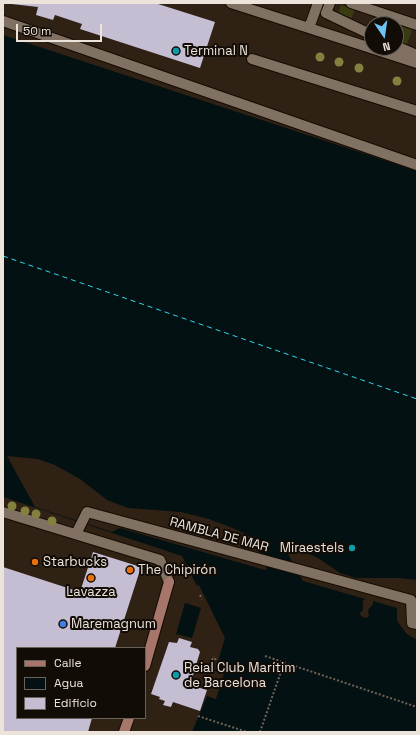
<!DOCTYPE html>
<html>
<head>
<meta charset="utf-8">
<style>
	body { margin:0 }
	#map { position:relative; width:420px; height:735px; overflow:hidden; background:#2f2114; font-family:"Space Grotesk",sans-serif }
	canvas { display:block }
	.frame { position:absolute; inset:0; border:4px solid #ece3da; pointer-events:none }
	.legend { position:absolute; left:16px; top:647px; width:130px; height:72px; box-sizing:border-box; background:#120c07; border:1px solid #69625b; margin:0; padding:5px 7px; list-style:none; font-size:12px; color:#ece3da }
	.legend li { display:flex; align-items:center; gap:8px; height:20px }
	.legend b { width:20px; border:1px solid #69625b }
	.north { position:absolute; left:364px; top:16px; width:40px; height:40px; box-sizing:border-box; background:#120c07; border:1px solid #69625b; border-radius:50%; rotate:167deg; font-size:11px; font-weight:700; line-height:16px; text-align:center; color:#ece3da }
	.north::after { content:''; display:block; margin:auto; width:14px; height:18px; background:#6fc2f4; clip-path:polygon(50% 0,100% 100%,50% 72%,0 100%) }
	.scale { position:absolute; left:16px; top:24px; width:86px; height:18px; box-sizing:border-box; border:2px solid #ece3da; border-top:0; padding-left:5px; font-size:12px; line-height:14px; white-space:nowrap; color:#ece3da; -webkit-text-stroke:3px #120c07; paint-order:stroke }
</style>
</head>
<body>
<div id="map">
<canvas width="420" height="735"></canvas>
<div class="frame"></div>
<ul class="legend">
<li><b style="height:5px;background:#a6766a"></b>Calle</li>
<li><b style="height:11px;background:#041113"></b>Agua</li>
<li><b style="height:11px;background:#c5bed3"></b>Edificio</li>
</ul>
<div class="north">N</div>
<div class="scale">50 m</div>
</div>
<script>
const ctx = document.querySelector('canvas').getContext('2d');
ctx.lineJoin = 'round';
function paint(path, color) {
  ctx.fillStyle = color;
  ctx.fill(path, 'evenodd');
}
function toPath(rows) {
  const path = new Path2D();
  for (const r of rows) {
    path.moveTo(r[0], r[1]);
    for (let i = 2; i < r.length; i += 2) path.lineTo(r[i], r[i + 1]);
  }
  return path;
}
function strokePath(path, color, width, dash) {
  ctx.strokeStyle = color;
  ctx.lineWidth = width;
  ctx.lineCap = dash ? 'butt' : 'round';
  ctx.setLineDash(dash || []);
  ctx.stroke(path);
}
function label(font, color, halo, rows, align = 'center') {
  ctx.font = font + ' "Space Grotesk",sans-serif';
  ctx.lineWidth = 4;
  ctx.setLineDash([]);
  ctx.textBaseline = 'middle';
  ctx.strokeStyle = halo;
  ctx.fillStyle = color;
  for (const [text, x, y, turn = 0] of rows) {
    ctx.save();
    ctx.translate(x, y);
    ctx.rotate((+turn || 0) * Math.PI / 180);
    ctx.textAlign = isNaN(turn) ? turn : align;
    if (halo) ctx.strokeText(text, 0, 0);
    ctx.fillText(text, 0, 0);
    ctx.restore();
  }
}
const green = toPath([
	[341,5,355,9,351,19,338,14],
	[399,25,412,30,406,47,396,44,396,36]
]);
const water = toPath([
	[3,35,417,171,417,732,192,732,207,696,216,699,224,674,215,671,225,638,199,585,197,586,182,556,3,497],
	[185,603,201,608,192,638,176,634]
]);
const pier = toPath([
	[7,456,38,459,55,465,80,479,107,500,128,508,181,512,209,519,235,529,253,538,267,569,265,570,120,528,112,532,35,507],
	[284,547,300,550,318,558,340,573,356,578,399,578,417,580,417,640,407,634,399,624,397,620,397,608,373,601,373,604,368,610,369,616,366,618,361,616,360,613,363,610,363,601,365,599,303,581]
]);
const ferry = toPath([
	[3,256,417,399]
]);
const building = toPath([
	[3,3,155,3,215,22,200,68,80,29,82,24,55,15,53,20,36,15,38,7],
	[93,552,141,567,115,648,17,648,17,718,92,718,88,732,3,732,3,567,80,592],
	[179,638,192,642,190,647,198,649,200,652,190,685,207,690,200,711,173,702,171,707,163,705,165,701,159,699,160,697,151,694,169,642,177,643]
]);
const path = toPath([
	[200,595,202,599],
	[265,656,417,707],
	[212,660,214,656],
	[215,660,216,657],
	[198,716,247,732],
	[260,732,284,663]
]);
const street = toPath([
	[231,3,309,28],
	[318,3,309,28,417,63],
	[330,3,326,13,372,35],
	[351,3,417,25],
	[3,21,417,165],
	[396,46,417,55],
	[252,59,417,111],
	[3,512,160,560,169,582],
	[76,534,87,512,411,600,412,623,417,624]
]);
const secondary = toPath([
	[145,666,169,582],
	[124,732,129,718]
]);
const trees = [
	[320,57],
	[339,62],
	[359,68],
	[397,81],
	[12,506],
	[25,511],
	[36,514],
	[52,521]
];
const markers = [
	[176,51,4,"#0f9aa8"],
	[352,548,4,"#0f9aa8"],
	[35,562,4,"#e8710a"],
	[130,570,4,"#e8710a"],
	[91,578,4,"#e8710a"],
	[63,624,4,"#3f7fe0"],
	[176,675,4,"#0f9aa8"]
];
const poiNames = [
	["Terminal N",184,51],
	["Miraestels",344,548,"right"],
	["Starbucks",43,562],
	["The Chipirón",138,570],
	["Lavazza",91,592,"center"],
	["Maremagnum",71,624],
	["Reial Club Marítim",184,668],
	["de Barcelona",184,683]
];
const streetNames = [
	["RAMBLA DE MAR",219,535,15]
];
paint(green, '#393b11');
paint(water, '#041113');
paint(pier, '#2f2114');
strokePath(ferry, '#30d6eb', 1, [5, 4]);
paint(building, '#c5bed3');
strokePath(street, '#160b02', 12);
strokePath(secondary, '#160b02', 12);
strokePath(path, '#706458', 2, [2, 2]);
strokePath(street, '#817162', 10);
strokePath(secondary, '#a6766a', 10);
ctx.fillStyle = '#838040';
for (const [x, y] of trees) {
  ctx.beginPath();
  ctx.arc(x, y, 4.5, 0, 2 * Math.PI);
  ctx.fill();
}
for (const [x, y, r, color] of markers) {
  const dot = new Path2D();
  dot.arc(x, y, r, 0, 2 * Math.PI);
  ctx.fillStyle = color;
  ctx.fill(dot);
  strokePath(dot, '#120c07', 1.5);
}
label('13px', '#ece3da', '#120c07', poiNames, 'left');
label('13px', '#ece3da', '#120c07', streetNames);
</script>
</body>
</html>
